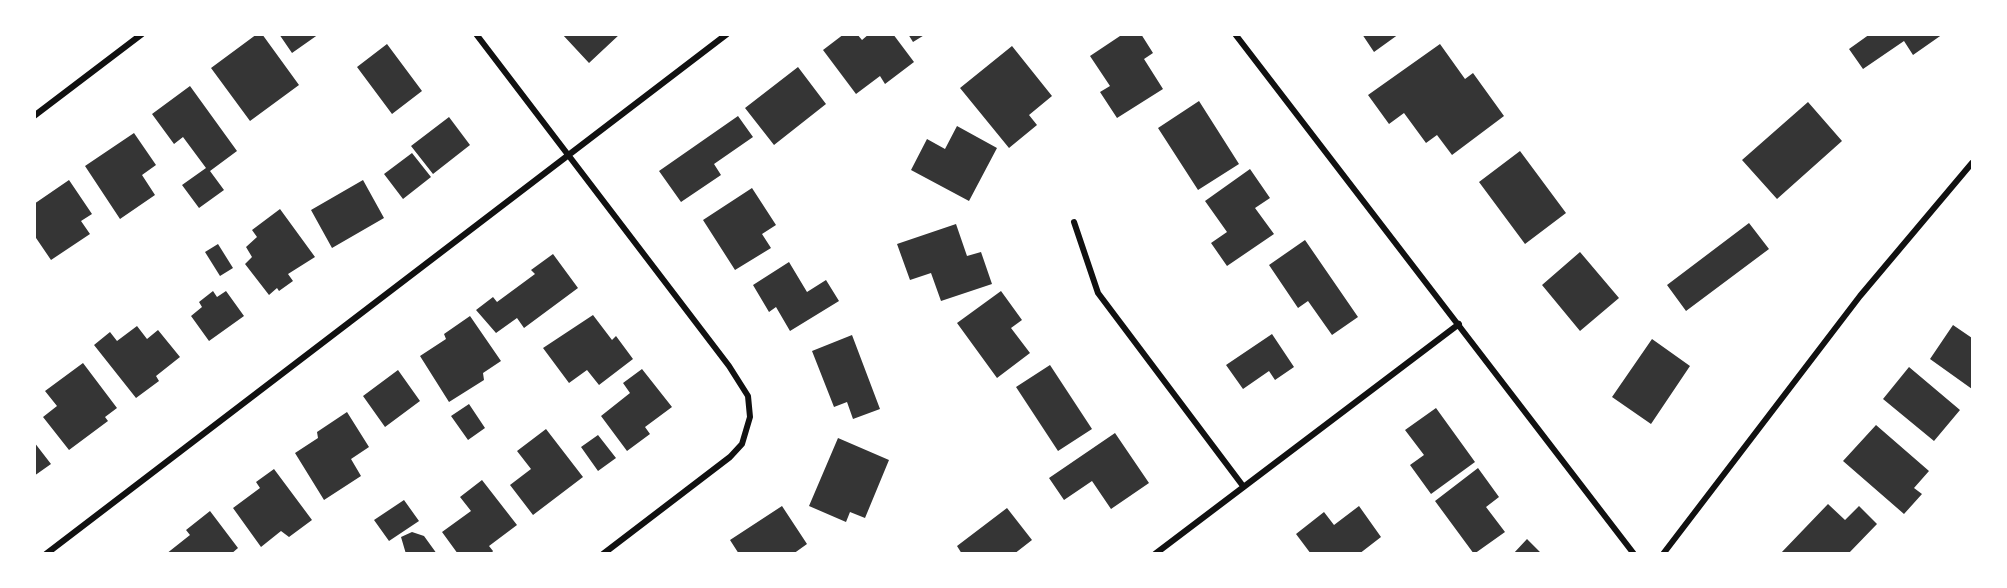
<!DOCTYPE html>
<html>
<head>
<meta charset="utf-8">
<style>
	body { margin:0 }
	#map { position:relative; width:2007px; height:588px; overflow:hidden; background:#fff; font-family:"Source Sans 3",sans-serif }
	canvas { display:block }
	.frame { position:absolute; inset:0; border:36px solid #fff; pointer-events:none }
</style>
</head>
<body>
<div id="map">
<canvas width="2007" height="588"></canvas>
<div class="frame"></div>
</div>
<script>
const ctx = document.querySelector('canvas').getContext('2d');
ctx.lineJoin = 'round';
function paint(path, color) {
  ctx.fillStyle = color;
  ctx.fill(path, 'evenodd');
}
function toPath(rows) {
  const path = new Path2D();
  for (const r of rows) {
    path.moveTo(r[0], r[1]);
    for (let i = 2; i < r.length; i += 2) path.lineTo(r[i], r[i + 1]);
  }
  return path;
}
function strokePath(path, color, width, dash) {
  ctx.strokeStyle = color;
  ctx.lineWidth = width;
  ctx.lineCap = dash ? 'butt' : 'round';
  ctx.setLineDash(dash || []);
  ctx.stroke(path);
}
const building = toPath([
	[257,34,262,34,299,85,250,121,211,68],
	[279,34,319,34,292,53],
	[562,34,620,34,589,63],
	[844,34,857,34,862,40,869,34,893,34,914,62,885,84,880,76,856,94,823,50],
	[908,34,926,34,913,42],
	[1123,34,1141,34,1153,53,1144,59,1163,89,1117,118,1100,92,1110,86,1090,56],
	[1362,34,1399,34,1374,52],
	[1870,34,1943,34,1913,55,1904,41,1863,69,1849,49],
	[387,44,422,91,392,114,357,67],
	[1440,44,1465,79,1473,73,1504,116,1452,155,1437,135,1426,143,1404,113,1389,124,1368,95],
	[1012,46,1052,96,1029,115,1037,125,1009,148,960,88],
	[798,67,826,104,774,145,745,108],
	[190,86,237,151,210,171,224,190,199,208,182,185,206,168,183,137,174,144,152,114],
	[1199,101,1239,164,1198,190,1158,128],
	[1808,102,1842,141,1777,199,1742,160],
	[738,116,753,137,714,164,721,175,681,202,659,171],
	[449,117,470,145,433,174,411,146],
	[957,126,997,148,969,201,911,170,927,139,945,149],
	[134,133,156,165,142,175,155,195,120,219,85,166],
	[1520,151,1566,213,1525,244,1479,182],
	[412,153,431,177,403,199,384,174],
	[1250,169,1270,198,1255,208,1274,234,1227,266,1211,243,1227,232,1205,201],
	[69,180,92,214,81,221,90,234,51,260,34,235,34,204],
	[363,180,384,218,332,248,311,210],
	[752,188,776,225,762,234,771,248,735,270,703,220],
	[280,209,315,257,288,274,293,281,279,291,277,288,269,295,245,264,252,257,246,247,257,237,252,230],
	[1749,223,1769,249,1686,311,1667,285],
	[956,224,967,256,981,252,992,284,941,301,931,273,910,280,897,244],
	[1305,240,1358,317,1332,335,1308,301,1298,308,1269,265],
	[218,244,233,268,220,276,205,252],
	[1580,252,1619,298,1580,331,1542,285],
	[553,254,578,288,524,328,517,318,496,333,476,310,493,297,497,302,535,274,531,270],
	[789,262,807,292,826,280,839,301,790,331,776,307,769,312,753,285],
	[213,291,217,297,226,291,244,316,209,341,191,316,202,307,199,302],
	[1001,291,1022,320,1011,328,1030,353,997,378,957,323],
	[593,315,612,340,616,336,633,359,599,385,587,370,569,383,543,348],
	[470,316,501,361,483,373,484,380,449,402,420,356,446,339,444,334],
	[1953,325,1972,338,1972,389,1930,359],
	[137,326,147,339,158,330,180,357,156,376,159,381,136,398,94,345,110,332,117,341],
	[1272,334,1294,367,1275,380,1269,371,1243,389,1226,365],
	[852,335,880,409,853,419,847,402,834,407,812,351],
	[1652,339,1690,366,1651,424,1612,397],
	[83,363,117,408,105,417,108,421,69,450,43,417,57,406,45,391],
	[1050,365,1092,429,1058,451,1016,387],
	[1909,367,1960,410,1934,441,1883,399],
	[642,369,672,407,645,427,650,434,627,451,601,416,630,393,623,383],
	[398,370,420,401,385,427,363,396],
	[469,404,485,428,468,440,451,416],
	[1436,408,1475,462,1431,494,1410,465,1424,455,1405,430],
	[347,412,369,447,351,459,361,476,324,500,295,453,318,438,317,432],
	[1876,425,1929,471,1914,488,1922,494,1904,514,1843,461],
	[546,429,583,477,533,515,510,485,531,469,517,451],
	[1115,433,1149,483,1111,509,1092,481,1064,500,1049,478],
	[598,435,616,458,598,471,581,447],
	[838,438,889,460,865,518,850,512,846,522,809,506],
	[34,442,51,464,34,476],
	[1478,468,1499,497,1486,507,1505,532,1474,554,1435,501],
	[274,469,312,520,289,537,281,531,261,547,233,508,260,488,256,482],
	[482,480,517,525,489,546,493,551,491,554,458,554,442,532,471,511,460,497],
	[404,500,419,521,389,541,374,520],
	[1828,504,1845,520,1859,506,1877,524,1848,554,1780,554],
	[782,506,807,544,793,554,739,554,730,540],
	[1359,506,1381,537,1359,554,1311,554,1296,534,1324,512,1334,525],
	[1007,508,1032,540,1014,554,962,554,957,546],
	[210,511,238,548,231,554,166,554,190,535,186,530],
	[412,532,424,536,437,554,406,554,401,537],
	[1527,539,1542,554,1513,554]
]);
const minor = toPath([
	[476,34,729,366,748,396,750,417,742,444,730,457,603,554],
	[1235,34,1634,554],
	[34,116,142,34],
	[1074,222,1098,293,1243,486],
	[46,554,727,34],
	[1155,554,1459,324],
	[1663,554,1860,296,1972,163]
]);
paint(building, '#353535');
strokePath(minor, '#111', 6);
</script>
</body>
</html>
